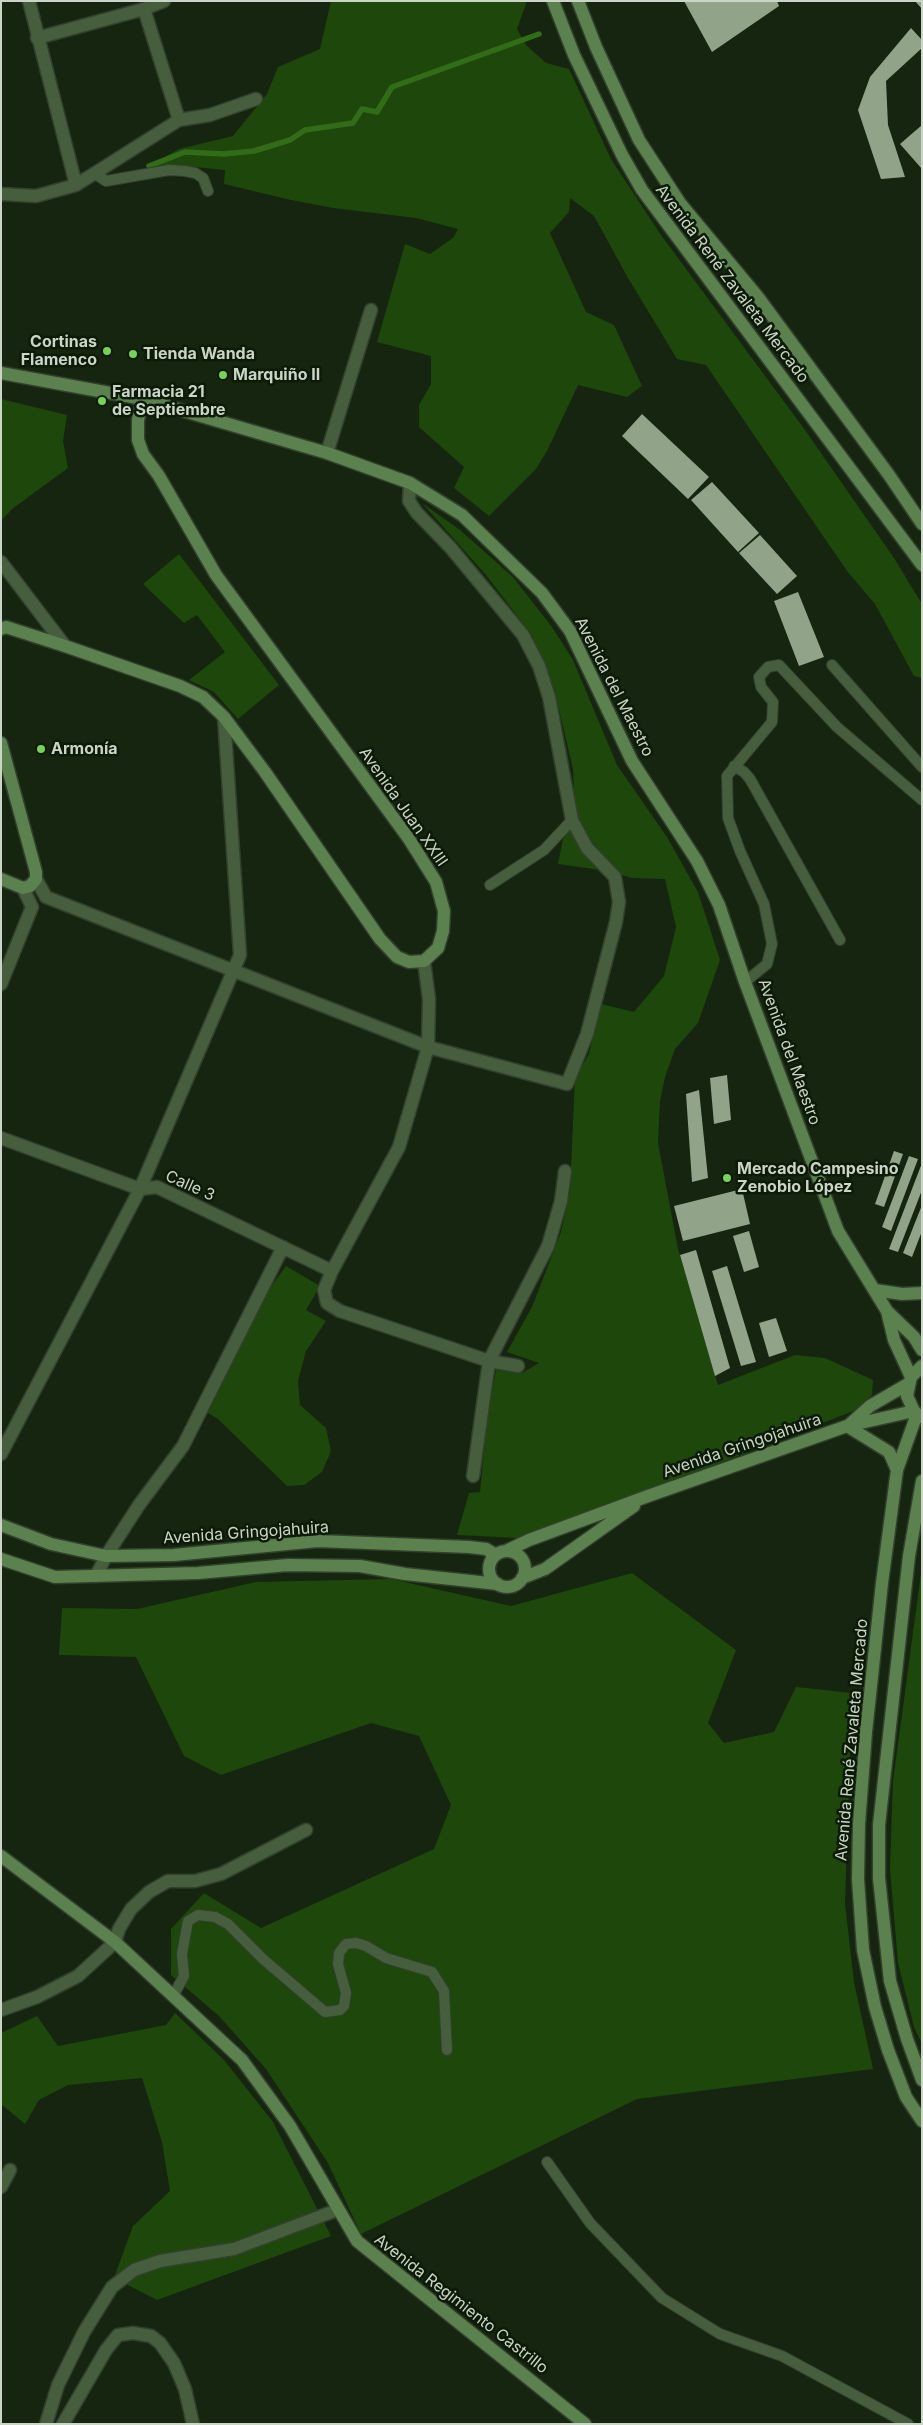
<!DOCTYPE html>
<html>
<head>
<meta charset="utf-8">
<style>
	body { margin:0 }
	#map { position:relative; width:923px; height:2425px; overflow:hidden; background:#152510; font-family:Inter,sans-serif }
	canvas { display:block }
	.frame { position:absolute; inset:0; border:2px solid #cbd5c7; pointer-events:none }
</style>
</head>
<body>
<div id="map">
<canvas width="923" height="2425"></canvas>
<div class="frame"></div>
</div>
<script>
const ctx = document.querySelector('canvas').getContext('2d');
ctx.lineJoin = 'round';
function paint(path, color) {
  ctx.fillStyle = color;
  ctx.fill(path, 'evenodd');
}
function toPath(rows) {
  const path = new Path2D();
  for (const r of rows) {
    if (r.length === 3) {
      path.moveTo(r[0] + r[2], r[1]);
      path.arc(r[0], r[1], r[2], 0, 2 * Math.PI);
      continue;
    }
    path.moveTo(r[0], r[1]);
    for (let i = 2; i < r.length; i += 2) path.lineTo(r[i], r[i + 1]);
  }
  return path;
}
function strokePath(path, color, width, dash) {
  ctx.strokeStyle = color;
  ctx.lineWidth = width;
  ctx.lineCap = dash ? 'butt' : 'round';
  ctx.setLineDash(dash || []);
  ctx.stroke(path);
}
function label(font, color, halo, rows, align = 'center') {
  ctx.font = font + ' Inter,sans-serif';
  ctx.lineWidth = 5;
  ctx.setLineDash([]);
  ctx.textBaseline = 'middle';
  ctx.strokeStyle = halo;
  ctx.fillStyle = color;
  for (const [text, x, y, turn = 0] of rows) {
    ctx.save();
    ctx.translate(x, y);
    ctx.rotate((+turn || 0) * Math.PI / 180);
    ctx.textAlign = isNaN(turn) ? turn : align;
    if (halo) ctx.strokeText(text, 0, 0);
    ctx.fillText(text, 0, 0);
    ctx.restore();
  }
}
const green = toPath([
	[331,1,527,1,517,29,526,45,546,63,569,69,611,159,661,235,805,430,894,558,922,604,922,678,914,676,875,604,847,571,706,365,677,359,628,278,594,216,570,198,569,212,550,233,586,312,614,325,642,386,627,397,578,385,547,451,536,469,489,516,454,488,464,467,419,427,419,405,431,384,431,356,377,342,405,244,430,254,453,238,458,229,416,218,333,208,291,200,224,184,225,170,185,166,149,166,179,149,233,136,267,94,278,67,320,49],
	[1,399,67,415,63,441,68,468,12,509,1,521],
	[422,503,460,530,513,577,552,627,573,660,617,765,667,837,698,892,720,960,698,1023,675,1049,665,1077,660,1101,658,1143,678,1249,718,1385,795,1355,825,1358,873,1380,872,1395,856,1410,575,1519,518,1538,457,1535,469,1493,480,1492,487,1420,496,1370,522,1373,539,1363,507,1352,532,1307,561,1232,570,1192,575,1078,589,1054,601,1004,634,1012,664,976,676,927,665,879,632,878,608,871,558,864,563,839,575,814,573,769,554,688,531,634,486,575],
	[179,554,279,685,238,719,214,692,189,680,225,652,197,615,184,623,143,584],
	[286,1266,320,1286,306,1310,326,1321,306,1351,298,1381,300,1405,326,1428,331,1451,322,1472,304,1485,287,1486,218,1419,208,1413,267,1292],
	[922,1566,922,2044,914,2027,898,1963,890,1869,893,1781],
	[632,1573,736,1650,708,1723,724,1743,774,1732,796,1687,852,1693,845,1904,854,1982,873,2069,637,2099,361,2234,328,2163,266,2069,219,2016,171,1975,171,1929,204,1893,261,1928,434,1849,451,1805,419,1736,371,1723,221,1775,184,1756,136,1657,59,1655,62,1608,137,1609,256,1582,391,1579,511,1606],
	[175,2013,224,2060,273,2122,331,2236,157,2300,114,2278,133,2226,170,2191,162,2142,142,2078,68,2085,39,2100,25,2124,1,2104,1,2033,37,2016,58,2046,166,2025]
]);
const stream = toPath([
	[149,166,185,152,224,154,254,151,290,140,305,130,353,123,362,109,377,112,392,87,539,34]
]);
const building = toPath([
	[684,1,777,1,779,6,712,52],
	[915,1,922,1,922,9],
	[911,28,922,40,922,48,886,81,888,125,905,177,881,179,858,110,870,77],
	[922,125,922,169,900,144],
	[642,414,709,477,688,499,622,436],
	[712,482,759,533,738,552,691,500],
	[760,535,797,576,777,594,739,553],
	[798,592,824,657,799,666,774,601],
	[727,1075,731,1120,714,1124,710,1078],
	[699,1090,708,1178,692,1182,686,1094],
	[894,1151,903,1154,884,1207,875,1204],
	[909,1156,918,1159,891,1231,882,1227],
	[922,1163,922,1190,898,1252,889,1249],
	[742,1189,750,1224,683,1241,674,1206],
	[922,1205,922,1231,912,1257,903,1253],
	[749,1231,759,1267,744,1272,733,1236],
	[696,1250,730,1368,715,1376,680,1255],
	[727,1266,756,1362,741,1366,712,1271],
	[776,1318,787,1351,769,1357,759,1323]
]);
const lane = toPath([
	[94,173,106,181,169,170,185,171,195,173,203,178,208,191],
	[832,665,922,767],
	[734,766,744,772,750,779,840,940],
	[490,885,544,850,572,820],
	[745,982,767,964,772,944,764,904,740,851,728,818,727,776,772,722,773,702,761,687,759,677,768,667,779,665,837,727,922,800],
	[173,1996,184,1976,182,1954,188,1921,198,1915,215,1917,228,1924,263,1959,325,2012,340,2010,344,2006,346,1993,338,1964,339,1953,346,1944,356,1943,366,1946,386,1958,432,1972,444,1991,447,2050],
	[547,2162,590,2223,662,2298,720,2334,782,2356,908,2424]
]);
const street = toPath([
	[29,1,76,185],
	[144,9,179,120],
	[37,38,144,9,164,1],
	[1,194,36,196,76,185,179,120,210,115,256,99],
	[327,453,371,310],
	[1,562,65,646],
	[36,879,46,897,428,1047,567,1084,587,1034,616,922,619,902,615,877,587,848,572,820,549,697,539,666,523,635,450,547,417,513,409,501,410,483],
	[424,961,429,999,428,1047,399,1147,332,1271,324,1290,327,1303,340,1311,489,1361,518,1366],
	[1,984,32,907,23,888],
	[1,1138,140,1189,157,1187,332,1271],
	[1,1454,140,1189,240,955,224,717],
	[473,1476,489,1361,548,1246,561,1201,565,1171],
	[96,1576,106,1556,139,1505,183,1446,283,1247],
	[1,2010,37,1997,78,1976,115,1942,119,1929,131,1909,149,1892,168,1881,195,1881,221,1874,306,1830],
	[1,2187,10,2170],
	[46,2424,58,2385,84,2332,112,2287,134,2270,160,2261,234,2249,337,2210],
	[63,2424,106,2350,118,2335,133,2333,151,2336,160,2343,174,2363,185,2389,193,2424]
]);
const secondary = toPath([
	[553,1,574,55,622,155,642,190,922,565],
	[578,1,596,47,639,140,680,203,758,297,889,475,922,524],
	[1,373,143,399,327,453,410,483,462,515,542,593,570,631,632,761,697,861,719,905,745,982,838,1231,887,1311,914,1337,922,1350],
	[1,629,6,627,65,646,180,686,203,697,224,717,265,772,380,939,397,957,409,962,424,961,438,948,443,931,444,911,436,882,409,839,216,575,159,476,143,454,138,440,138,420,143,399],
	[1,743,36,872,36,879,30,886,23,888,1,879],
	[875,1290,902,1294,922,1293],
	[887,1311,894,1340,911,1377],
	[917,1414,897,1470,882,1583,866,1732,859,1824,858,1879,863,1950,875,2007,888,2050,906,2097,922,2121],
	[920,1417,914,1411,907,1396,911,1377,922,1366],
	[849,1425,870,1406,908,1384],
	[847,1426,889,1452,897,1470],
	[922,1481,909,1556,879,1825,879,1878,890,1981,907,2039,922,2080],
	[1,1525,51,1544,106,1556,174,1555,318,1541,469,1547,486,1549,496,1555],
	[506,1551,529,1540,648,1496,847,1426,914,1411],
	[507,1569,18],
	[1,1559,55,1577,198,1573,288,1565,360,1566,405,1574,498,1584],
	[522,1578,545,1569,634,1506],
	[1,1856,115,1942,242,2060,290,2126,357,2241,585,2424]
]);
const markers = [
	[107,351,5,"#79d157"],
	[133,354,5,"#79d157"],
	[223,375,5,"#79d157"],
	[102,401,5,"#79d157"],
	[41,749,5,"#79d157"],
	[727,1178,5,"#79d157"]
];
const streetNames = [
	["Avenida René Zavaleta Mercado",732,284,53],
	["Avenida del Maestro",614,687,63],
	["Avenida Juan XXIII",403,807,55],
	["Avenida del Maestro",789,1052,70],
	["Calle 3",190,1186,24],
	["Avenida Gringojahuira",742,1446,-19],
	["Avenida Gringojahuira",246,1533,-4],
	["Avenida René Zavaleta Mercado",852,1740,-85],
	["Avenida Regimiento Castrillo",461,2304,38]
];
const poiNames = [
	["Cortinas",97,342,"right"],
	["Flamenco",97,360,"right"],
	["Tienda Wanda",143,354],
	["Marquiño II",233,375],
	["Farmacia 21",112,392],
	["de Septiembre",112,410],
	["Armonía",51,749],
	["Mercado Campesino",737,1169],
	["Zenobio López",737,1187]
];
paint(green, '#1e470b');
strokePath(stream, '#336c19', 5.5);
paint(building, '#91a48a');
strokePath(lane, '#32412d', 12);
strokePath(street, '#32412d', 15);
strokePath(secondary, '#32412d', 15);
strokePath(lane, '#465e3e', 10);
strokePath(street, '#465e3e', 12);
strokePath(secondary, '#5b814e', 12);
for (const [x, y, r, color] of markers) {
  const dot = new Path2D();
  dot.arc(x, y, r, 0, 2 * Math.PI);
  ctx.fillStyle = color;
  ctx.fill(dot);
  strokePath(dot, '#0c1b07', 2);
}
label('16px', '#cbd5c7', '#0c1b07', streetNames);
label('bold 16px', '#cbd5c7', '#0c1b07', poiNames, 'left');
</script>
</body>
</html>
